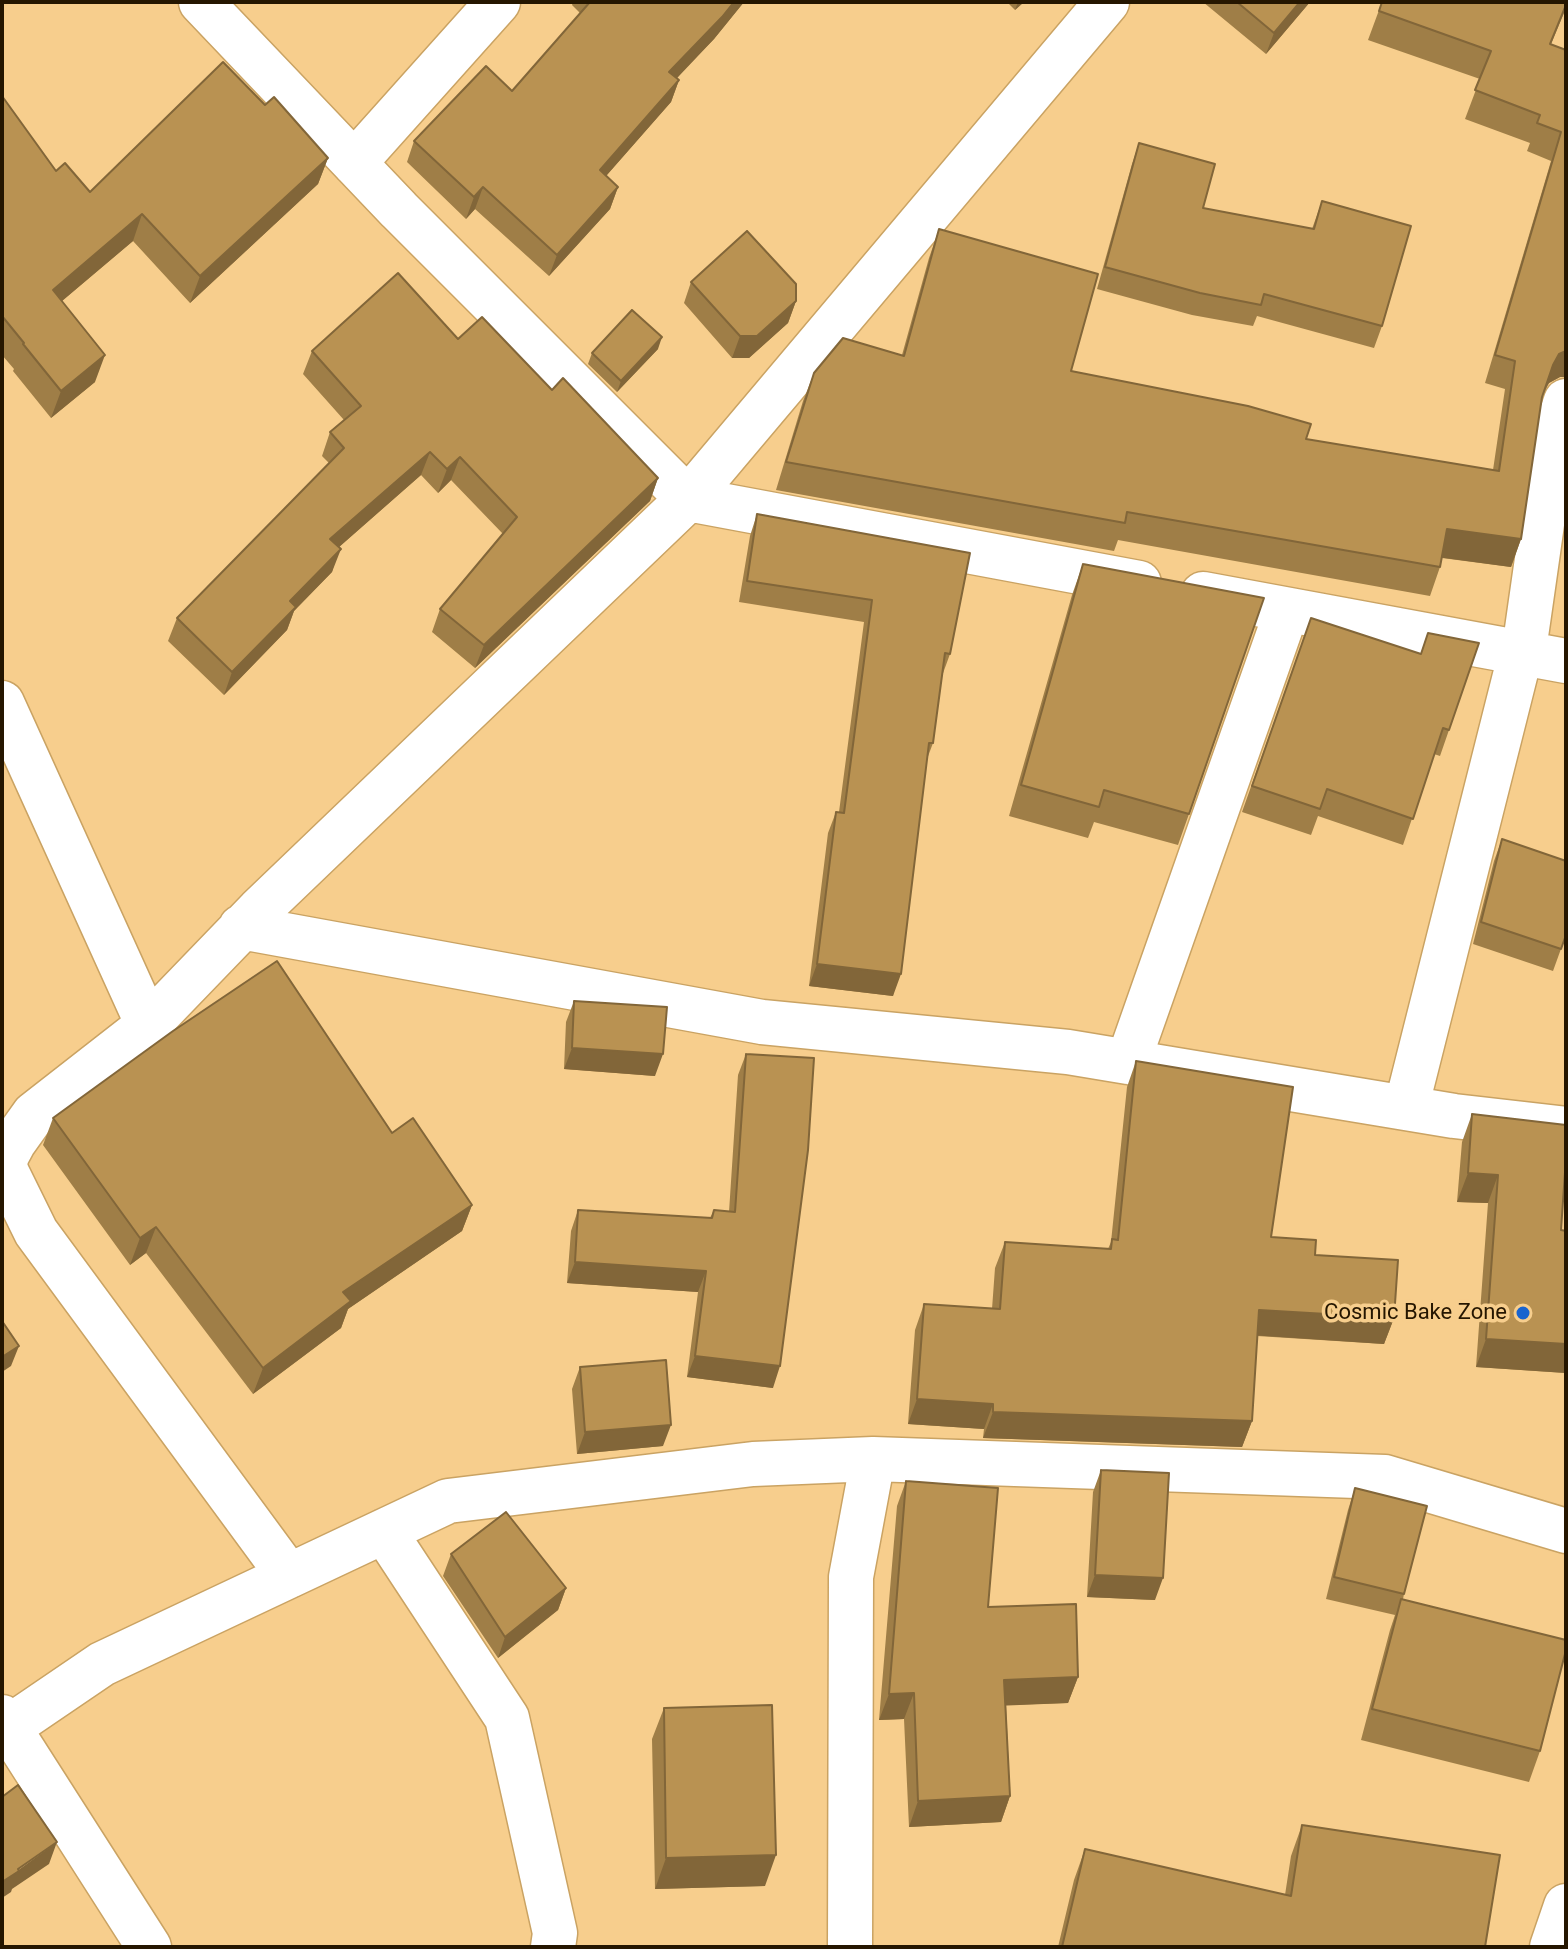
<!DOCTYPE html>
<html>
<head>
<meta charset="utf-8">
<style>
	body { margin:0 }
	#map { position:relative; width:1568px; height:1949px; overflow:hidden; background:#f7ce8d; font-family:Roboto,sans-serif }
	canvas { display:block }
	.frame { position:absolute; inset:0; border:4px solid #251600; pointer-events:none }
</style>
</head>
<body>
<div id="map">
<canvas width="1568" height="1949"></canvas>
<div class="frame"></div>
</div>
<script>
const ctx = document.querySelector('canvas').getContext('2d');
ctx.lineJoin = 'round';
function toPath(rows) {
  const path = new Path2D();
  for (const r of rows) {
    path.moveTo(r[0], r[1]);
    for (let i = 2; i < r.length; i += 2) path.lineTo(r[i], r[i + 1]);
  }
  return path;
}
function strokePath(path, color, width, dash) {
  ctx.strokeStyle = color;
  ctx.lineWidth = width;
  ctx.lineCap = dash ? 'butt' : 'round';
  ctx.setLineDash(dash || []);
  ctx.stroke(path);
}
function paint(path, color) {
  ctx.fillStyle = color;
  ctx.fill(path, 'evenodd');
}
function label(font, color, halo, rows, align = 'center') {
  ctx.font = font + ' Roboto,sans-serif';
  ctx.lineWidth = 7;
  ctx.setLineDash([]);
  ctx.textBaseline = 'middle';
  ctx.strokeStyle = halo;
  ctx.fillStyle = color;
  for (const [text, x, y, turn = 0] of rows) {
    ctx.save();
    ctx.translate(x, y);
    ctx.rotate((+turn || 0) * Math.PI / 180);
    ctx.textAlign = isNaN(turn) ? turn : align;
    if (halo) ctx.strokeText(text, 0, 0);
    ctx.fillText(text, 0, 0);
    ctx.restore();
  }
}
const street = toPath([
	[201,2,399,210,688,499,259,910,148,1025,34,1114,14,1142,6,1157,5,1169,36,1232,289,1576],
	[1107,2,688,499,1139,583],
	[354,163,498,2],
	[1203,594,1566,661],
	[2,703,148,1025],
	[241,927,762,1022,1068,1052,1454,1116,1566,1129],
	[1128,1062,1287,610],
	[1406,1108,1521,652,1524,650,1555,433,1566,401],
	[384,1531,507,1718,555,1933,553,1947],
	[2,1717,149,1947],
	[2,1732,102,1664,448,1501,753,1464,873,1459,1385,1477,1566,1531],
	[850,1947,851,1577,873,1459]
]);
const highway = toPath([
	[1552,1947,1566,1906]
]);
const wall = toPath([
	[573,2,744,2,714,39,676,78,679,80,671,102,606,176,618,187,610,209,549,276,475,209,466,219,407,162,414,141,512,91,580,13,572,5],
	[1007,2,1024,2,1015,10],
	[1203,2,1310,2,1266,54],
	[1382,2,1566,8,1551,44,1566,50,1560,377,1549,383,1542,397,1521,539,1511,567,1442,558,1440,567,1430,596,1118,540,1114,551,776,490,803,401,814,373,902,355,929,258,939,229,1071,371,1306,439,1493,470,1505,389,1485,383,1551,161,1527,151,1530,143,1465,119,1480,79,1368,40],
	[2,96,56,171,90,192,265,105,328,158,318,184,190,303,133,241,62,301,95,382,51,418,13,371,14,369,2,355],
	[1139,143,1203,208,1312,229,1322,201,1382,326,1374,348,1257,316,1253,326,1192,315,1097,289,1132,164],
	[691,282,796,301,788,323,749,358,732,358,684,303],
	[458,339,552,390,658,478,650,501,475,668,432,632,440,609,503,534,451,480,438,493,421,475,339,547,332,572,294,611,287,630,224,695,168,641,177,618,329,463,322,456,330,432,344,420,303,374,312,351],
	[658,349,617,392,588,364,592,353],
	[757,514,950,654,942,676,933,743,927,759,893,996,809,986,828,833,836,812,839,812,864,622,739,602,750,536],
	[1083,564,1189,814,1178,845,1094,822,1088,838,1009,816,1072,595],
	[1311,618,1449,730,1440,756,1434,754,1403,845,1318,816,1311,835,1242,812],
	[1502,839,1566,935,1553,971,1473,944,1494,861],
	[574,1001,655,1076,564,1069,566,1022],
	[746,1054,773,1388,687,1377,698,1292,567,1283,571,1231,578,1210,710,1218,714,1210,729,1212,738,1075],
	[1136,1061,1271,1237,1315,1255,1394,1318,1384,1344,1257,1336,1252,1421,1242,1447,983,1438,984,1429,908,1424,915,1330,924,1304,992,1309,995,1268,1005,1242,1108,1249,1111,1242,1127,1087],
	[1472,1114,1561,1230,1566,1231,1566,1373,1476,1367,1488,1203,1457,1202,1462,1142],
	[53,1118,392,1133,472,1205,462,1231,348,1309,341,1328,253,1394,146,1253,130,1265,43,1145],
	[580,1367,663,1446,577,1454,572,1389],
	[1101,1470,1155,1600,1087,1597,1093,1492],
	[906,1481,988,1607,1078,1677,1068,1703,1006,1705,1010,1796,1001,1822,909,1827,904,1719,879,1720,897,1506],
	[1355,1488,1404,1594,1403,1599,1540,1751,1529,1782,1361,1740,1390,1630,1395,1615,1326,1599,1348,1510],
	[451,1554,566,1588,558,1610,498,1658,443,1576],
	[664,1708,765,1886,655,1889,652,1739],
	[1302,1825,1485,1947,1058,1947,1074,1880,1085,1849,1285,1895,1291,1856]
]);
const shadedWall = toPath([
	[734,2,744,2,714,39,662,94,669,72],
	[1018,2,1024,2,1015,10],
	[1300,2,1310,2,1266,54,1274,33],
	[679,80,671,102,592,192,600,170],
	[328,158,318,184,190,303,200,276],
	[483,187,475,209,466,219,474,197],
	[618,187,610,209,549,276,557,255],
	[142,214,133,241,43,317,53,290],
	[796,301,788,323,749,358,732,358,740,336],
	[662,337,658,349,617,392,621,381],
	[1566,351,1566,377,1560,377,1549,383,1542,393,1553,365,1559,354],
	[105,355,95,382,51,418,61,391],
	[430,452,421,475,322,562,330,539],
	[460,457,451,480,438,493,447,469],
	[658,478,650,501,475,668,484,645],
	[1447,529,1521,539,1511,567,1437,557],
	[341,549,332,572,294,611,287,630,224,695,232,672,290,601],
	[817,964,901,974,893,996,809,986],
	[572,1048,663,1054,655,1076,564,1069],
	[1468,1173,1498,1175,1488,1203,1457,1202],
	[472,1205,462,1231,348,1309,341,1328,253,1394,263,1368,343,1292],
	[156,1227,146,1253,130,1265,140,1238],
	[575,1262,706,1271,698,1292,567,1283],
	[1259,1310,1394,1318,1384,1344,1250,1335],
	[1486,1339,1566,1344,1566,1373,1476,1367],
	[19,1346,11,1366,2,1372,2,1357],
	[695,1356,780,1366,773,1388,687,1377],
	[917,1399,993,1404,984,1429,908,1424],
	[993,1412,1252,1421,1242,1447,983,1438],
	[671,1425,663,1446,577,1454,585,1432],
	[1095,1575,1163,1578,1155,1600,1087,1597],
	[566,1588,558,1610,498,1658,505,1637],
	[1078,1677,1068,1703,995,1706,1004,1680],
	[914,1693,904,1719,879,1720,889,1694],
	[1010,1796,1001,1822,909,1827,918,1801],
	[57,1842,49,1864,12,1889,11,1892,2,1898,2,1882],
	[776,1855,765,1886,655,1889,666,1858]
]);
const building = toPath([
	[590,2,734,2,722,17,669,72,679,80,600,170,618,187,557,255,483,187,474,197,414,141,486,66,512,91,590,2],
	[1237,2,1300,2,1274,33,1237,2],
	[1382,2,1566,2,1566,5,1550,44,1566,50,1566,351,1559,354,1553,365,1542,397,1521,539,1447,529,1440,567,1127,512,1125,523,786,462,814,373,843,338,904,356,939,229,1098,274,1071,371,1248,406,1311,424,1306,439,1499,471,1515,361,1495,355,1561,132,1537,123,1540,115,1475,90,1491,51,1379,11,1382,2],
	[223,62,265,105,274,97,328,158,200,276,142,214,53,290,105,355,61,391,23,344,24,343,2,316,2,96,56,171,65,163,90,192,223,62],
	[1139,143,1215,164,1203,208,1314,229,1322,201,1411,226,1382,326,1264,294,1261,305,1200,293,1105,267,1139,143],
	[747,231,796,284,796,301,757,336,740,336,691,282,747,231],
	[398,273,458,339,482,317,552,390,563,378,658,478,484,645,440,609,517,517,460,457,447,469,430,452,330,539,341,549,290,601,296,607,232,672,177,618,344,448,330,432,361,406,312,351,398,273],
	[632,310,662,337,621,381,592,353,632,310],
	[757,514,970,553,950,654,945,653,933,743,929,743,901,974,817,964,836,812,844,813,872,600,747,581,757,514],
	[1083,564,1264,598,1189,814,1104,790,1099,807,1021,785,1083,564],
	[1311,618,1421,654,1428,633,1479,643,1449,730,1443,728,1413,819,1327,789,1320,809,1252,786,1311,618],
	[1502,839,1566,861,1566,935,1561,949,1481,922,1502,839],
	[277,961,392,1133,413,1118,472,1205,343,1292,351,1301,263,1368,156,1227,140,1238,53,1118,173,1031,277,961],
	[574,1001,667,1007,663,1054,572,1048,574,1001],
	[746,1054,814,1058,808,1150,780,1366,695,1356,706,1271,575,1262,578,1210,712,1218,714,1210,735,1212,746,1054],
	[1136,1061,1293,1087,1271,1237,1316,1240,1315,1255,1398,1260,1394,1318,1259,1310,1252,1421,993,1412,993,1404,917,1399,924,1304,1000,1309,1005,1242,1111,1249,1112,1239,1118,1240,1136,1061],
	[1472,1114,1566,1125,1566,1158,1561,1230,1566,1231,1566,1344,1486,1339,1498,1175,1468,1173,1472,1114],
	[2,1321,19,1346,2,1357,2,1321],
	[666,1360,671,1425,585,1432,580,1367,666,1360],
	[1101,1470,1169,1473,1163,1578,1095,1575,1101,1470],
	[906,1481,998,1488,988,1607,1076,1604,1078,1677,1004,1680,1010,1796,918,1801,914,1693,889,1694,906,1481],
	[1355,1488,1427,1506,1404,1594,1334,1577,1355,1488],
	[506,1512,566,1588,505,1637,451,1554,506,1512],
	[1401,1599,1566,1640,1566,1650,1540,1751,1372,1709,1401,1599],
	[772,1705,776,1855,666,1858,664,1708,772,1705],
	[18,1785,57,1842,18,1869,19,1871,2,1882,2,1797,18,1785],
	[1302,1825,1500,1855,1485,1947,1062,1947,1085,1849,1291,1896,1302,1825]
]);
const markers = [
	[1523,1313,8,"#1964cf"]
];
const poiNames = [
	["Cosmic Bake Zone",1507,1313]
];
strokePath(street, '#caa363', 47);
strokePath(highway, '#caa363', 47);
strokePath(street, '#fff', 44);
strokePath(highway, '#fff', 44);
paint(wall, '#9f7e47');
paint(shadedWall, '#826639');
paint(building, '#b99252');
strokePath(building, '#826639', 2);
for (const [x, y, r, color] of markers) {
  const dot = new Path2D();
  dot.arc(x, y, r, 0, 2 * Math.PI);
  ctx.fillStyle = color;
  ctx.fill(dot);
  strokePath(dot, '#f7ce8d', 3);
}
label('22px', '#251600', '#f7ce8d', poiNames, 'right');
</script>
</body>
</html>
